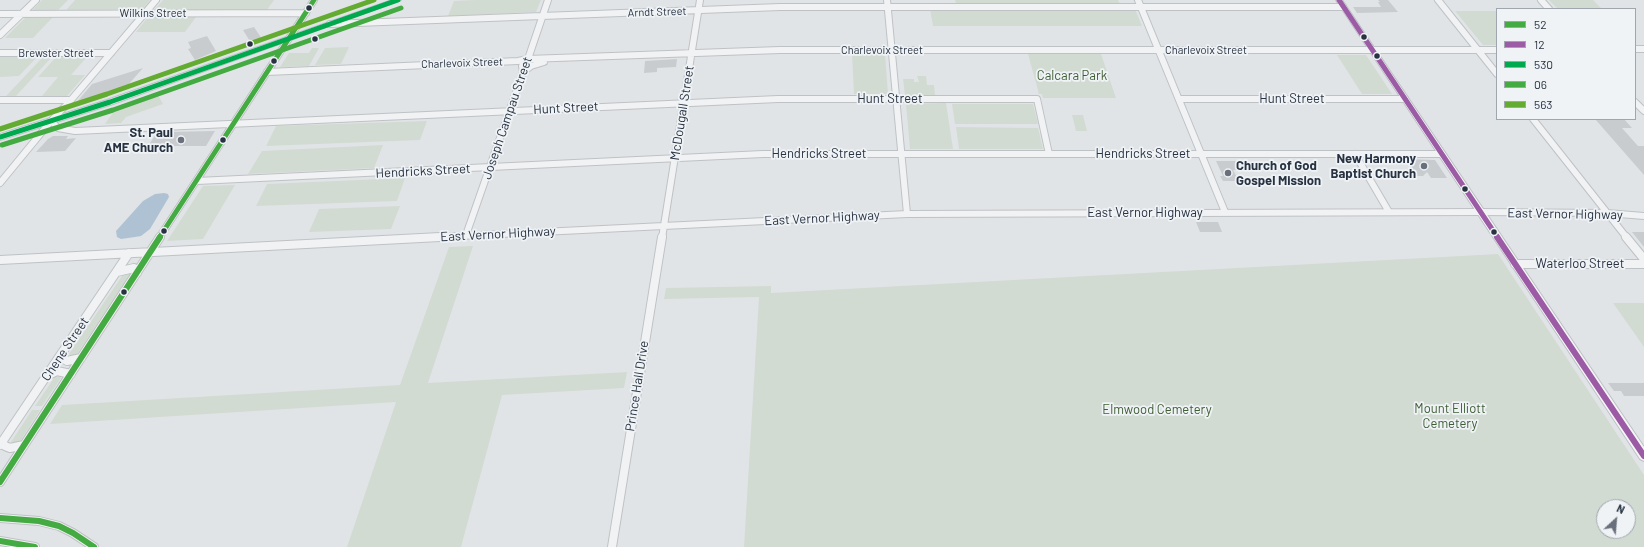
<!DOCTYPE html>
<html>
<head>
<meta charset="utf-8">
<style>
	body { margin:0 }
	#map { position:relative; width:1644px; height:547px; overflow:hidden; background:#e1e4e7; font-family:Barlow,sans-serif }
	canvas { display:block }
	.legend { position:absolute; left:1496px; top:8px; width:140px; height:112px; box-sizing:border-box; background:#eff3f6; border:1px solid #9fa6ae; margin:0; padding:5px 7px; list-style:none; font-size:12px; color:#283241 }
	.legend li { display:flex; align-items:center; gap:8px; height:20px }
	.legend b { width:20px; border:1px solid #9fa6ae }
	.north { position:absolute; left:1596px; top:499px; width:40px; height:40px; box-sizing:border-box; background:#eff3f6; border:1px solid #9fa6ae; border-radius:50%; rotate:26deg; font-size:11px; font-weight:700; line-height:16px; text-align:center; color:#283241 }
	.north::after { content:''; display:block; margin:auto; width:14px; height:18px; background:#69707b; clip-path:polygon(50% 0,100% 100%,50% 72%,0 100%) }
</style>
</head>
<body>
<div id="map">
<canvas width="1644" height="547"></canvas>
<ul class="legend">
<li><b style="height:5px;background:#44aa42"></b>52</li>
<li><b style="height:5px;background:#9b5ba5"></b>12</li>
<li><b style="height:5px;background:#00a94e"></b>530</li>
<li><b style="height:5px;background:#44aa42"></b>06</li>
<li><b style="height:5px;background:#63ab31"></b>563</li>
</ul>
<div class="north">N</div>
</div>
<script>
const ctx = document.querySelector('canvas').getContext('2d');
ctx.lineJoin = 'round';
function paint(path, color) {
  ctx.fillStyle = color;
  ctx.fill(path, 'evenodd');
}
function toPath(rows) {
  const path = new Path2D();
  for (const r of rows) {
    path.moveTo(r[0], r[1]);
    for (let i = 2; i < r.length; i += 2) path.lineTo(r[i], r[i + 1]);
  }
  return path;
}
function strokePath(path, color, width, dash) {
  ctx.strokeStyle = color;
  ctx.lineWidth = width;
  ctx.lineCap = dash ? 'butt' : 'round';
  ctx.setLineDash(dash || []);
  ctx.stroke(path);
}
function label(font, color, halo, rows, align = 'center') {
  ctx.font = font + ' Barlow,sans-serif';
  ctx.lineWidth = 3.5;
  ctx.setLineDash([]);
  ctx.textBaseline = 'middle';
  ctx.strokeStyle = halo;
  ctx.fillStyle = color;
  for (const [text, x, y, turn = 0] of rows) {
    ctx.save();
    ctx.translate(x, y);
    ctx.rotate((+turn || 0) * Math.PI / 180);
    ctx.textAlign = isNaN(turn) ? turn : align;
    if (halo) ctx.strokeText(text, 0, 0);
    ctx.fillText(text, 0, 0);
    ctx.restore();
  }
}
const green = toPath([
	[42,0,68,0,58,10,32,10],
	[75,0,150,0,142,10,66,10],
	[163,0,274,0,267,10,154,10],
	[475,0,541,0,536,12,448,16,454,1],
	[955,0,1118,0,1120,4,956,3],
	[1549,0,1593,0,1602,9,1558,9],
	[930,9,1135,9,1142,26,933,26],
	[1455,11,1496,11,1497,12,1497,45,1483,45],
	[26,17,53,17,33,38,5,38],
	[148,17,196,17,185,32,136,32],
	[349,47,341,64,315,65,325,48],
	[312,48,319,48,309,66,280,67,289,53,309,53],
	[852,54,885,54,888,94,854,94],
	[1028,54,1101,54,1116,98,1043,98,1042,94,1039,94],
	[1337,55,1366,55,1392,94,1362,94],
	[0,57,37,57,19,76,0,77],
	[56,57,86,58,71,75,85,75,67,96,42,96,58,77,38,77],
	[42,58,51,58,16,96,6,96],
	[917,76,926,76,927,85,934,85,935,95,905,95,903,79,914,79,914,82,919,82],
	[158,95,163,104,126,117,121,123,105,124,114,111],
	[946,103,953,149,910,149,906,104],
	[952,104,1033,104,1038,124,955,124],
	[1072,115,1083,115,1087,131,1076,131],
	[427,121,420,140,266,146,276,126],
	[956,127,1038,128,1043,149,959,149],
	[383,145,374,168,248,174,262,151],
	[405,178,397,201,256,206,267,184],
	[235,185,203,239,167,241,203,186],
	[400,206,391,229,309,232,319,209],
	[473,246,428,383,627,372,624,388,502,395,461,547,347,547,396,402,50,424,62,405,400,385,449,247],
	[1498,254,1644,475,1644,547,744,547,759,297,664,299,666,288,771,286,771,293],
	[1604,507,1628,507,1628,531,1604,531],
	[130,271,131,273,77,354,71,356,69,354,124,273],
	[1644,303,1644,347,1613,303],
	[59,376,61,378,42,406,35,406,54,378],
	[32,410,40,410,19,443,13,444,11,442]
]);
const water = toPath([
	[164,193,168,194,169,197,150,229,141,236,135,237,121,239,117,237,116,231,143,201,155,194]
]);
const building = toPath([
	[1378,0,1388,0,1398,12,1357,13,1353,7,1381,7,1378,2,1380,2],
	[254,27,262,39,251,43,243,30],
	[207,36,216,51,195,60,188,49,191,48,188,42],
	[677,59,676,67,657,68,657,72,644,73,645,61],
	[143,68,128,85,76,103,92,84],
	[1595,119,1624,119,1632,128,1622,128,1638,146,1644,146,1644,175],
	[215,131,206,146,148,146,156,134,166,134,167,132],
	[53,136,68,136,66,139,76,138,65,151,36,152,48,139],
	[1405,159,1435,160,1447,178,1431,178,1427,172,1423,176,1416,176],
	[1216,161,1236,161,1240,170,1233,170,1239,181,1223,181,1220,176,1223,176],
	[1196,222,1218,222,1222,232,1200,232],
	[1632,232,1644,232,1644,247],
	[1608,383,1644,383,1644,396,1624,396,1621,391,1614,391]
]);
const minorFar1 = toPath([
	[887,0,907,214],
	[1138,0,1225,212],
	[1438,0,1497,74],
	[1541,0,1549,9],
	[0,14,306,13],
	[330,24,780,7,1343,7],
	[0,35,36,0],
	[1635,49,1644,49],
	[0,53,111,53],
	[267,72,518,61,528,59,780,50,1497,50],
	[523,72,531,66,544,62],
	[1179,99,1405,99],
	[0,100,71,100],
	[1635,102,1644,111],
	[1533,119,1627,238],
	[51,121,58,128,75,131,778,99,1037,99,1049,154],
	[1355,154,1389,212],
	[197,181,763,154,1441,154],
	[0,183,51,121,71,100,156,0],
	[466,235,523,72,522,66,528,59,548,0],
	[159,238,314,0],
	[420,238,907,214,1481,212,1607,213,1644,216],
	[662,238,700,0]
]);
const minor = toPath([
	[1626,237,1644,259],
	[0,260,440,237],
	[1515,264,1644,264],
	[117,272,134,268,137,273],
	[60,357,67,361,81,358],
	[49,375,57,371,71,374],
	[2,442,5,446,10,448,24,445],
	[0,445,129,253],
	[0,482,160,237],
	[0,518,39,521,59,526,73,533,94,547],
	[0,541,35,547],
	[612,547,662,237]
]);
const major = toPath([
	[392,0,401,0,113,104,0,140,0,134,107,100,392,0],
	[1336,0,1342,0,1644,447,1644,461,1640,459,1336,0]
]);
const bus1Far1 = toPath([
	[159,238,314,0]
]);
const bus1 = toPath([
	[0,482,160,237],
	[0,518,39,521,59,526,73,533,94,547],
	[0,541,35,547]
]);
const bus2Far1 = toPath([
	[1339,0,1498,238]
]);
const bus2 = toPath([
	[1497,237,1644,456]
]);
const bus3 = toPath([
	[0,137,110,102,398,0]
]);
const bus4 = toPath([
	[2,145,113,110,401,8]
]);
const bus5 = toPath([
	[0,129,107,94,374,0]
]);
const markers = [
	[309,8,3.5,"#283241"],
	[1364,37,3.5,"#283241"],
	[315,39,3.5,"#283241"],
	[250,44,3.5,"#283241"],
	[1377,56,3.5,"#283241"],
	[274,61,3.5,"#283241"],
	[181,140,4,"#69707b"],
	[223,140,3.5,"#283241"],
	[1424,166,4,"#69707b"],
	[1228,173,4,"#69707b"],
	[1465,189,3.5,"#283241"],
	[164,231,3.5,"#283241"],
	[1494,232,3.5,"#283241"],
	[124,292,3.5,"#283241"]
];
const farStreetnames = [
	["Arndt Street",657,12,-2],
	["Wilkins Street",153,13],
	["Charlevoix Street",882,50],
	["Charlevoix Street",1206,50],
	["Brewster Street",56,53],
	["Charlevoix Street",462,63,-2]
];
const parkNames = [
	["Calcara Park",1072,76],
	["Mount Elliott",1450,409],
	["Cemetery",1450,424],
	["Elmwood Cemetery",1157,410]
];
const streetNames = [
	["Hunt Street",890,99],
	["Hunt Street",1292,99],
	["Hunt Street",566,108,-3],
	["McDougall Street",682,113,-81],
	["Joseph Campau Street",507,118,-71],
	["Hendricks Street",819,154],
	["Hendricks Street",1143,154],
	["Hendricks Street",423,171,-3],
	["East Vernor Highway",1145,213],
	["East Vernor Highway",1565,214,1],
	["East Vernor Highway",822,218,-3],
	["East Vernor Highway",498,234,-3],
	["Waterloo Street",1580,264],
	["Chene Street",65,349,-56],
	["Prince Hall Drive",637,386,-81]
];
const poiNames = [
	["St. Paul",173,133],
	["AME Church",173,148],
	["New Harmony",1416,159],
	["Baptist Church",1416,174],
	["Church of God",1236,166,"left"],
	["Gospel Mission",1236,181,"left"]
];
paint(green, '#d2dbd2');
paint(water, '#afc2d3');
paint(building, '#c9cccf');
strokePath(minorFar1, '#bfc2c5', 8);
strokePath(minor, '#bfc2c5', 10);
strokePath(major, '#bdc1c5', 2);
strokePath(minorFar1, '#f1f2f3', 6);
strokePath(minor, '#f1f2f3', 8);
paint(major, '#f5f5f6');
strokePath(bus1Far1, '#44aa42', 5);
strokePath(bus1, '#44aa42', 6);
strokePath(bus2Far1, '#9b5ba5', 5);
strokePath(bus2, '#9b5ba5', 6);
strokePath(bus3, '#00a94e', 5);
strokePath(bus4, '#44aa42', 5);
strokePath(bus5, '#63ab31', 5);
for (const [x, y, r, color] of markers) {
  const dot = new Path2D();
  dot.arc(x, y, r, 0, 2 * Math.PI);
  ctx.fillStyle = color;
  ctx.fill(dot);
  strokePath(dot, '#eff3f6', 1.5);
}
label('11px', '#283241', '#eff3f6', farStreetnames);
label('13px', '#3f5d34', '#eff3f6', parkNames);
label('13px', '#283241', '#eff3f6', streetNames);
label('bold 13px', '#283241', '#eff3f6', poiNames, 'right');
</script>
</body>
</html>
